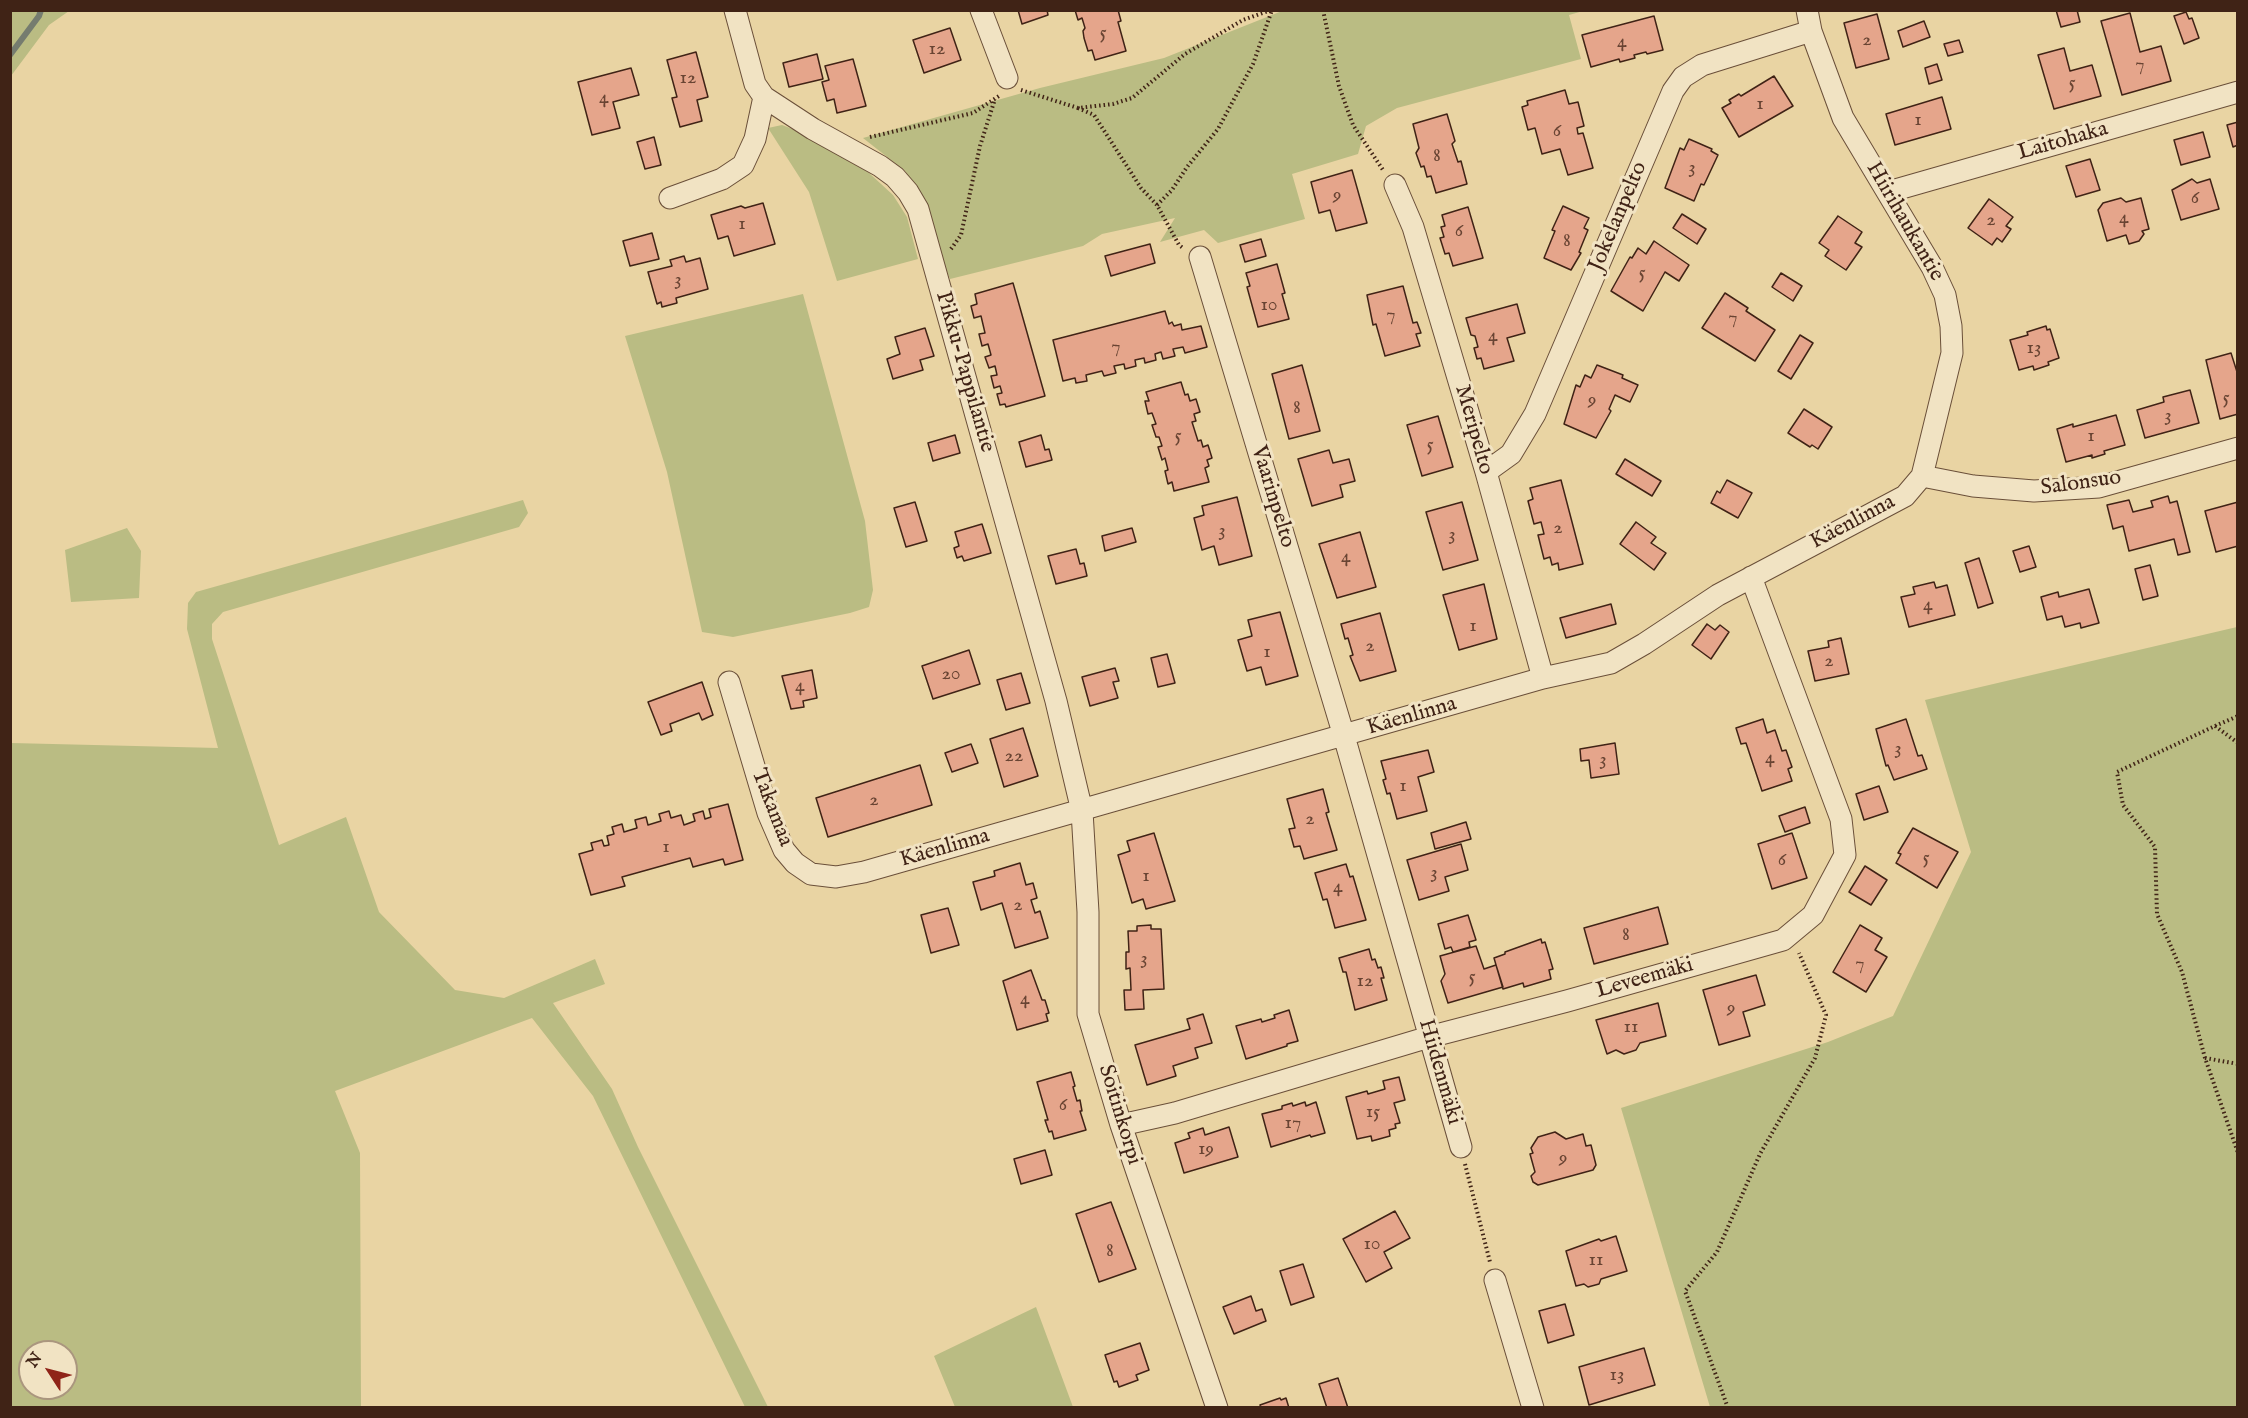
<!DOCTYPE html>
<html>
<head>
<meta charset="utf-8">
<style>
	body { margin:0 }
	#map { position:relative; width:2248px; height:1418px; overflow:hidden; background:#e9d4a3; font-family:"IM FELL English",serif }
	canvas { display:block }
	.frame { position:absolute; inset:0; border:12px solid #402316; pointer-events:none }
	.north { position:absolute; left:18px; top:1340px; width:60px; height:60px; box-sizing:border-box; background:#f1e3c3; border:2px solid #aa967e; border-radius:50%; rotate:306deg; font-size:16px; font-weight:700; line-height:24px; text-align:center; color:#402316 }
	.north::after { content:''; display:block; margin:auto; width:21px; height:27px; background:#8f2418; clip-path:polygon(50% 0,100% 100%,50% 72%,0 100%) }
</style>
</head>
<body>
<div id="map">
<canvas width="2248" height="1418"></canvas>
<div class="frame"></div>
<div class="north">N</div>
</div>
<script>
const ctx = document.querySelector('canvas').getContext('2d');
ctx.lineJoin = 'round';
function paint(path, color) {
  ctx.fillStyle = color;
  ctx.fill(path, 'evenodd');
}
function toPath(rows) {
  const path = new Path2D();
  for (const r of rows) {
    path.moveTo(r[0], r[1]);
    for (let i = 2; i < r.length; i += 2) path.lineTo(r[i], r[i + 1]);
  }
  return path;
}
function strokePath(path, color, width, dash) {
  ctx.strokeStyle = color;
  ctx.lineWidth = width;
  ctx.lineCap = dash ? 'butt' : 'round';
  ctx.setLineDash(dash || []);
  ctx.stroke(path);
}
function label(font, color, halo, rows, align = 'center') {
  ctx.font = font + ' "IM FELL English",serif';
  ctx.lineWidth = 6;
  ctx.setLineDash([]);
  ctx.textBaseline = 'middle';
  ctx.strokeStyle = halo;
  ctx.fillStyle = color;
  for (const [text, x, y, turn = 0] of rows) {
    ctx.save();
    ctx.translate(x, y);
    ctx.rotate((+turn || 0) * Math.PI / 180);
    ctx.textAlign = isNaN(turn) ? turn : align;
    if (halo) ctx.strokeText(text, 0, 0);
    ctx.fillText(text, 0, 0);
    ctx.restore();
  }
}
const green = toPath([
	[11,10,69,11,49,25,11,76],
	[1282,11,1583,11,1569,15,1581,59,1397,108,1366,126,1358,154,1292,174,1305,219,1218,243,1204,230,1160,242,1175,218,1102,234,1083,246,950,279,935,245,919,191,905,171,863,138,1040,88,1164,58],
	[782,125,803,133,868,172,893,195,907,217,918,259,837,281,809,192,768,128],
	[803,294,865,521,873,590,869,607,850,613,733,637,702,632,667,472,625,336],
	[523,500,528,513,519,527,223,612,212,624,212,639,279,845,346,817,379,912,455,990,504,998,595,959,605,984,553,1003,612,1089,638,1147,768,1407,745,1407,593,1096,532,1018,335,1091,360,1153,361,1407,11,1407,11,743,218,748,187,629,188,603,196,592],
	[30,1352,66,1352,66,1388,30,1388],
	[127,528,141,551,139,598,71,602,65,550],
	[2237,627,2237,1407,1710,1407,1621,1108,1828,1042,1893,1016,1971,852,1925,700],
	[1036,1307,1073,1407,955,1407,934,1356]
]);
const stream = toPath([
	[10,55,39,16,41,10]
]);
const building = toPath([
	[1018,10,1047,10,1048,15,1022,24,1018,10],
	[1075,10,1118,10,1121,21,1118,22,1126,51,1095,60,1092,50,1088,51,1084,38,1083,31,1085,28,1082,18,1078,20,1075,10],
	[2056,10,2077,10,2080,22,2061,27,2056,10],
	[2186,12,2189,19,2192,18,2199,38,2184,44,2174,16,2186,12],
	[2130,13,2140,52,2161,46,2171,81,2122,95,2101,21,2130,13],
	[1877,14,1889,59,1856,68,1844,23,1877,14],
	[1654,16,1663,50,1647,54,1646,52,1634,55,1635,58,1620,62,1619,59,1591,67,1582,35,1654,16],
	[1924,21,1930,37,1903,47,1898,31,1924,21],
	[950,28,961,60,924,73,913,40,950,28],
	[1959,40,1963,52,1948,56,1944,44,1959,40],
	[2064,48,2070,71,2092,65,2101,96,2054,109,2038,55,2064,48],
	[696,52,708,97,697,100,702,121,680,127,672,98,677,97,667,60,696,52],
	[817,54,823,79,789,87,783,63,817,54],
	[853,59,866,106,837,113,834,99,827,101,822,82,829,80,825,66,853,59],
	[1937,64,1942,80,1929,84,1925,68,1937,64],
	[631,68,639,95,613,102,620,128,592,135,578,82,631,68],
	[1774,76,1793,106,1739,137,1722,108,1731,103,1729,100,1739,94,1741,96,1774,76],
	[1565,90,1569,104,1578,102,1584,126,1577,128,1578,134,1583,133,1593,168,1568,175,1560,149,1542,154,1535,128,1528,130,1522,107,1528,105,1527,101,1565,90],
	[1942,97,1951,129,1895,145,1886,114,1942,97],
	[1447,114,1455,141,1452,144,1458,162,1461,161,1467,184,1436,193,1431,176,1427,177,1424,166,1421,167,1416,153,1419,148,1413,124,1447,114],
	[2238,122,2238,145,2233,147,2227,125,2238,122],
	[2203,132,2210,157,2181,165,2174,140,2203,132],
	[654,137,661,165,645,169,637,142,654,137],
	[1689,139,1712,149,1711,151,1718,155,1704,185,1701,184,1694,201,1665,188,1680,148,1684,150,1689,139],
	[2090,159,2100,190,2076,197,2066,166,2090,159],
	[1352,170,1367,223,1336,231,1330,210,1319,213,1311,182,1352,170],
	[2192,179,2197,183,2210,179,2219,209,2181,220,2172,190,2192,179],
	[2121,198,2126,202,2141,198,2149,229,2142,231,2144,234,2139,241,2129,244,2126,235,2107,241,2098,210,2103,203,2121,198],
	[1989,199,2013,217,2006,226,2011,229,2002,242,1997,238,1992,245,1968,228,1989,199],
	[763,203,775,244,734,256,728,236,718,239,711,215,741,206,745,208,763,203],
	[1563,206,1589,218,1584,228,1588,230,1579,252,1581,253,1571,270,1544,258,1555,231,1552,230,1563,206],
	[1468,207,1483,258,1453,266,1449,253,1445,254,1440,238,1444,237,1441,227,1445,226,1442,215,1468,207],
	[1682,214,1706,229,1697,244,1673,228,1682,214],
	[1838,216,1862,232,1855,243,1862,247,1846,270,1825,256,1829,250,1819,243,1838,216],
	[652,233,659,259,630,266,623,241,652,233],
	[1261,239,1266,256,1245,262,1240,245,1261,239],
	[1654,241,1689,265,1679,281,1665,272,1643,311,1611,291,1630,257,1632,258,1638,248,1646,254,1654,241],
	[1150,244,1155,263,1111,276,1105,256,1150,244],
	[684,256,686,262,700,258,708,289,676,298,677,303,662,307,661,302,657,304,648,272,672,266,670,260,684,256],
	[1277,264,1285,293,1282,294,1289,319,1258,327,1247,287,1250,286,1246,273,1277,264],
	[1781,273,1802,286,1793,301,1772,287,1781,273],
	[1013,283,1045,396,1006,407,1005,404,1000,405,997,394,1002,393,1000,386,994,388,991,376,997,375,995,366,989,368,985,357,991,355,988,344,982,346,979,334,985,333,981,316,974,318,971,306,977,304,975,294,1013,283],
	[1403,286,1413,323,1417,322,1421,333,1416,334,1420,346,1385,356,1376,324,1373,325,1367,295,1403,286],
	[1725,293,1748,308,1746,311,1775,330,1755,361,1702,328,1725,293],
	[1517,304,1525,333,1507,338,1514,361,1484,369,1481,358,1477,359,1474,348,1478,347,1475,336,1471,335,1466,318,1517,304],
	[1165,311,1169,324,1172,322,1174,326,1181,324,1182,330,1201,326,1207,347,1185,353,1183,347,1173,349,1175,356,1163,359,1161,352,1155,354,1156,360,1145,363,1144,358,1135,360,1136,366,1125,369,1124,364,1114,366,1116,373,1104,376,1102,371,1086,375,1087,381,1076,383,1075,378,1063,381,1053,340,1165,311],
	[2046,326,2047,330,2050,329,2059,358,2048,362,2049,365,2034,370,2033,366,2019,370,2010,340,2028,335,2027,332,2046,326],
	[925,328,934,356,920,360,923,370,893,379,887,359,900,354,895,337,925,328],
	[1800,335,1813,343,1791,379,1778,371,1800,335],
	[2231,353,2238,375,2238,414,2220,419,2206,360,2231,353],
	[1302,365,1320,431,1289,439,1272,374,1302,365],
	[1597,365,1623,375,1622,378,1638,385,1630,402,1615,395,1609,409,1611,411,1596,438,1564,424,1576,385,1580,387,1585,375,1591,378,1597,365],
	[1181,382,1185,395,1188,394,1190,401,1196,399,1200,412,1194,414,1196,421,1192,422,1198,441,1201,440,1203,447,1208,445,1212,458,1207,460,1209,466,1205,468,1209,482,1174,491,1172,482,1168,484,1165,471,1168,470,1165,458,1162,460,1158,447,1162,446,1159,437,1156,437,1152,425,1156,424,1152,413,1148,414,1145,401,1149,401,1146,392,1181,382],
	[2190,390,2199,423,2145,438,2137,410,2164,402,2163,397,2190,390],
	[1804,409,1832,427,1818,449,1812,445,1810,447,1788,433,1804,409],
	[2116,415,2125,445,2104,451,2105,454,2092,458,2092,455,2066,462,2057,429,2073,424,2073,427,2116,415],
	[1438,416,1453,467,1422,476,1407,425,1438,416],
	[955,435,960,453,933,461,928,443,955,435],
	[1041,435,1045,450,1049,449,1052,460,1026,467,1019,442,1041,435],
	[1329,450,1333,463,1349,459,1355,481,1340,485,1343,497,1312,506,1298,459,1329,450],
	[1625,459,1661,481,1652,496,1616,474,1625,459],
	[1561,480,1583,564,1559,570,1558,563,1552,565,1550,557,1544,559,1538,535,1544,534,1541,522,1534,524,1528,501,1533,499,1530,488,1561,480],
	[1727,480,1752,493,1738,518,1711,503,1717,491,1720,493,1727,480],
	[2168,496,2170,503,2177,501,2190,552,2178,555,2174,539,2129,551,2123,526,2113,529,2107,505,2129,500,2133,512,2153,507,2151,501,2168,496],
	[1237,497,1252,556,1219,565,1214,546,1202,550,1194,518,1204,515,1202,506,1237,497],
	[915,502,927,541,906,547,894,508,915,502],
	[1462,502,1478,560,1443,570,1426,512,1462,502],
	[2238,502,2238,546,2216,552,2205,511,2238,502],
	[1636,522,1656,537,1651,543,1666,553,1654,570,1620,544,1636,522],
	[982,524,991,553,964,561,962,556,957,558,954,548,959,546,955,532,982,524],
	[1132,528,1136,542,1105,551,1102,536,1132,528],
	[1360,532,1376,587,1337,598,1319,544,1360,532],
	[2029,546,2036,567,2020,572,2013,551,2029,546],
	[1076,549,1080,564,1084,563,1087,576,1056,584,1048,556,1076,549],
	[1979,558,1993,603,1978,608,1965,563,1979,558],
	[2150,565,2158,596,2143,600,2135,569,2150,565],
	[1934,582,1936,588,1947,585,1955,615,1909,627,1901,597,1915,594,1913,587,1934,582],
	[1484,584,1497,639,1459,650,1443,595,1484,584],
	[2089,589,2099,623,2081,628,2080,623,2065,627,2062,616,2047,620,2041,597,2058,592,2059,597,2089,589],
	[1611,604,1616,624,1566,638,1560,618,1611,604],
	[1280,612,1298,676,1266,685,1261,667,1247,671,1238,640,1252,636,1248,620,1280,612],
	[1380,613,1396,671,1360,681,1350,656,1353,655,1348,638,1345,639,1341,624,1380,613],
	[1707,624,1715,630,1720,625,1729,632,1711,659,1692,645,1707,624],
	[1841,638,1849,674,1815,681,1808,651,1829,647,1828,641,1841,638],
	[969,650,980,684,933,699,922,666,969,650],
	[1167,654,1175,683,1158,687,1151,658,1167,654],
	[1115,668,1119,681,1113,682,1118,698,1090,706,1082,677,1115,668],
	[812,670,817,698,803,701,804,707,791,709,782,676,812,670],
	[1021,673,1030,703,1006,710,997,680,1021,673],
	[702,682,713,715,702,720,699,713,670,724,672,731,661,735,648,702,702,682],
	[1763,719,1767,733,1775,730,1782,751,1786,750,1792,767,1788,769,1792,781,1762,791,1746,743,1741,744,1736,728,1763,719],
	[1906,719,1918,756,1922,755,1927,769,1894,780,1888,765,1886,766,1876,729,1906,719],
	[1023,728,1038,776,1004,787,990,739,1023,728],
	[1615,743,1619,774,1591,778,1589,760,1581,761,1580,749,1615,743],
	[971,744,978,763,952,772,945,753,971,744],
	[1428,750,1434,772,1418,777,1427,811,1397,819,1390,793,1387,794,1383,780,1386,779,1381,761,1428,750],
	[920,765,932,805,828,837,816,798,920,765],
	[1879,786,1888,812,1864,820,1856,794,1879,786],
	[1323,789,1329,812,1326,813,1337,850,1304,859,1300,846,1294,847,1289,829,1295,828,1287,799,1323,789],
	[728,804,743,860,725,865,723,859,693,867,690,858,622,877,625,886,591,895,579,854,593,850,591,843,602,840,604,846,609,845,607,836,614,834,612,827,622,824,624,832,637,828,635,820,646,817,648,825,661,821,659,814,669,811,671,818,681,815,684,825,695,821,693,814,703,811,705,819,711,817,709,809,728,804],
	[1805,807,1810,823,1785,832,1779,816,1805,807],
	[1466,822,1471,839,1435,849,1431,833,1466,822],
	[1913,828,1958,852,1937,888,1896,863,1901,854,1898,853,1913,828],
	[1154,833,1175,901,1146,909,1143,899,1132,903,1118,855,1130,851,1127,841,1154,833],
	[1792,833,1807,878,1772,889,1758,844,1792,833],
	[1461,844,1468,870,1445,877,1449,891,1419,900,1407,860,1461,844],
	[1020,863,1026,885,1033,883,1037,898,1031,900,1035,913,1040,911,1048,938,1015,948,1002,903,981,910,973,882,995,876,994,871,1020,863],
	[1346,864,1350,877,1353,876,1366,920,1335,928,1327,899,1323,900,1315,873,1346,864],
	[1865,866,1887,880,1871,905,1849,892,1865,866],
	[1658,907,1668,944,1594,964,1584,928,1658,907],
	[948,908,959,945,931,953,921,915,948,908],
	[1468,915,1476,940,1469,942,1470,947,1453,952,1451,947,1445,949,1438,924,1468,915],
	[1151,925,1151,929,1161,929,1164,989,1143,990,1144,1009,1125,1010,1124,990,1131,990,1130,968,1126,969,1126,952,1129,952,1128,931,1137,931,1137,926,1151,925],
	[1860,925,1882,938,1875,950,1887,957,1866,992,1833,972,1860,925],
	[1541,939,1542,943,1545,942,1553,969,1549,970,1551,979,1524,987,1523,983,1503,989,1494,958,1505,954,1505,952,1541,939],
	[1476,946,1484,969,1496,965,1503,987,1448,1003,1441,981,1445,974,1440,956,1476,946],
	[1369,949,1372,960,1375,959,1378,968,1381,967,1384,978,1381,978,1387,1000,1355,1010,1346,972,1343,972,1339,958,1369,949],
	[1031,970,1042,1000,1045,1000,1049,1013,1046,1014,1048,1021,1017,1030,1003,981,1031,970],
	[1756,975,1765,1005,1743,1012,1750,1036,1719,1045,1703,990,1756,975],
	[1658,1003,1666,1036,1640,1043,1636,1050,1624,1054,1616,1050,1607,1054,1596,1020,1658,1003],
	[1289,1010,1298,1041,1287,1044,1287,1046,1246,1059,1236,1026,1261,1019,1262,1022,1275,1018,1274,1015,1289,1010],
	[1203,1014,1212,1043,1195,1048,1198,1058,1173,1066,1176,1076,1147,1085,1135,1045,1190,1029,1187,1019,1203,1014],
	[1071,1072,1075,1086,1073,1087,1077,1101,1080,1100,1082,1111,1080,1111,1086,1130,1054,1139,1052,1131,1049,1132,1045,1120,1048,1120,1037,1082,1071,1072],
	[1399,1077,1405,1100,1394,1103,1400,1123,1395,1124,1396,1128,1389,1130,1390,1136,1372,1141,1371,1136,1357,1139,1346,1097,1367,1091,1368,1094,1385,1089,1383,1081,1399,1077],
	[1305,1102,1306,1106,1316,1102,1325,1133,1311,1137,1310,1135,1271,1147,1262,1114,1282,1109,1282,1106,1292,1103,1293,1106,1305,1102],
	[1229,1127,1238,1157,1184,1173,1175,1143,1190,1138,1188,1133,1203,1128,1205,1135,1229,1127],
	[1555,1132,1566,1139,1583,1134,1586,1146,1591,1145,1596,1165,1593,1170,1538,1185,1533,1182,1531,1176,1535,1172,1530,1154,1533,1153,1531,1148,1538,1137,1555,1132],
	[1045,1150,1052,1175,1021,1184,1014,1159,1045,1150],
	[1111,1202,1136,1269,1099,1282,1076,1214,1111,1202],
	[1395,1211,1410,1238,1384,1252,1392,1268,1366,1282,1343,1239,1395,1211],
	[1616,1236,1627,1271,1601,1279,1599,1284,1588,1287,1584,1284,1576,1286,1566,1251,1599,1239,1601,1241,1616,1236],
	[1303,1264,1314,1297,1291,1305,1280,1271,1303,1264],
	[1251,1296,1256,1311,1262,1309,1266,1321,1234,1334,1223,1307,1251,1296],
	[1565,1304,1574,1335,1548,1343,1539,1311,1565,1304],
	[1140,1343,1149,1370,1136,1375,1138,1380,1119,1387,1117,1381,1114,1382,1105,1355,1140,1343],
	[1644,1348,1655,1385,1589,1405,1579,1367,1644,1348],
	[1338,1378,1348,1408,1327,1408,1319,1384,1338,1378],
	[1280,1398,1281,1400,1286,1398,1289,1408,1261,1408,1260,1405,1280,1398]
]);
const path = toPath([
	[1323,10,1339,86,1353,125,1383,170],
	[1021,90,1078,108,1113,104,1132,98,1185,54,1243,20,1271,10],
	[1078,108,1094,115,1141,188,1157,205,1179,245,1183,248],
	[870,137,973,113,999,96],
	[1157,205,1172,190,1187,167,1218,129,1253,64,1272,10],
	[951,249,961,235,980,146,995,99],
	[2215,726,2238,716],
	[2238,743,2215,726,2117,772,2123,805,2155,847,2157,914,2182,972,2205,1058,2238,1153],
	[2205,1058,2238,1064],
	[1465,1164,1490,1262],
	[1728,1408,1685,1291,1717,1252,1760,1154,1815,1058,1826,1015,1799,953]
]);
const minor = toPath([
	[735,10,755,84,764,97,813,129,880,166,895,177,908,192,918,209,1056,701,1082,811,1088,912,1088,1014,1121,1125,1217,1408],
	[981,10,1007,78],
	[1395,185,1413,227,1486,472,1543,678],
	[1888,192,2238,92],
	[670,198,722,179,743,165,755,139,764,97],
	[1200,257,1344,736,1461,1147],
	[1486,472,1511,454,1535,414,1673,91,1683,77,1702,65,1811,31],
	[1922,476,1973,486,2034,491,2099,487,2238,448],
	[729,682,768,813,784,850,795,863,811,874,836,877,864,872,1543,678,1611,663,1644,644,1718,595,1905,496,1922,476,1952,353,1951,326,1945,295,1932,267,1843,118,1811,31,1807,10],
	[1121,1125,1175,1113,1429,1037,1567,1001,1783,940,1813,915,1845,855,1841,819,1751,577],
	[1495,1280,1533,1408]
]);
const numberNames = [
	["5",1103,34],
	["2",1867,41],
	["4",1622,43],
	["12",937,50],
	["7",2140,66],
	["12",688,79],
	["5",2072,84],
	["4",604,99],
	["1",1760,105],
	["1",1918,121],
	["6",1557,132],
	["8",1437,157],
	["3",1692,169],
	["9",1337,196],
	["6",2195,199],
	["4",2124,219],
	["2",1991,221],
	["1",742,225],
	["6",1459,232],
	["8",1567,242],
	["5",1642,274],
	["3",678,281],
	["10",1269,306],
	["7",1391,316],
	["7",1733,319],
	["4",1493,337],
	["7",1116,348],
	["13",2034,349],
	["5",2226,399],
	["9",1592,401],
	["8",1297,409],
	["3",2168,417],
	["5",1178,437],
	["1",2091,437],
	["5",1430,446],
	["2",1558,529],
	["3",1222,532],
	["3",1452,536],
	["4",1346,558],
	["4",1928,606],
	["1",1473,627],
	["2",1370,647],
	["1",1267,653],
	["2",1829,662],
	["20",951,675],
	["4",800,687],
	["3",1898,750],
	["22",1014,757],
	["4",1770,759],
	["3",1603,761],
	["1",1403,787],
	["2",874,801],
	["2",1310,820],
	["1",666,848],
	["5",1926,859],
	["6",1782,861],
	["3",1434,874],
	["1",1146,877],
	["4",1338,888],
	["2",1018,906],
	["8",1626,936],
	["3",1144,960],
	["7",1860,965],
	["5",1472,978],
	["12",1365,982],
	["4",1025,1000],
	["9",1731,1009],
	["11",1631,1028],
	["6",1063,1106],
	["15",1373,1113],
	["17",1293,1124],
	["19",1206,1150],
	["9",1563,1159],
	["10",1372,1245],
	["8",1110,1252],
	["11",1596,1261],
	["13",1617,1376]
];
const streetNames = [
	["Laitohaka",2063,142,-16],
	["Jokelanpelto",1619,217,-67],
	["Hiirihaukantie",1904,222,60],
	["Pikku-Pappilantie",964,372,74],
	["Meripelto",1473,430,74],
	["Salonsuo",2081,484,-8],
	["Vaarinpelto",1272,497,73],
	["Käenlinna",1853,523,-28],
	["Käenlinna",1412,717,-16],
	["Takamaa",771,808,69],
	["Käenlinna",945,849,-16],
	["Leveemäki",1645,979,-16],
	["Hiidenmäki",1439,1072,74],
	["Soitinkorpi",1119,1115,73]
];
paint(green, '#babc83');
strokePath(stream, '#757c6f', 6);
paint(building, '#e5a58b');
strokePath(building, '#402316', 1.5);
strokePath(minor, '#6a4f39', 23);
strokePath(path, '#402316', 4, [1.5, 3]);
strokePath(minor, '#f1e3c3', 21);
label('20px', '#694433', null, numberNames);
label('22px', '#402316', '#f1e3c3', streetNames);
</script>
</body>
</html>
